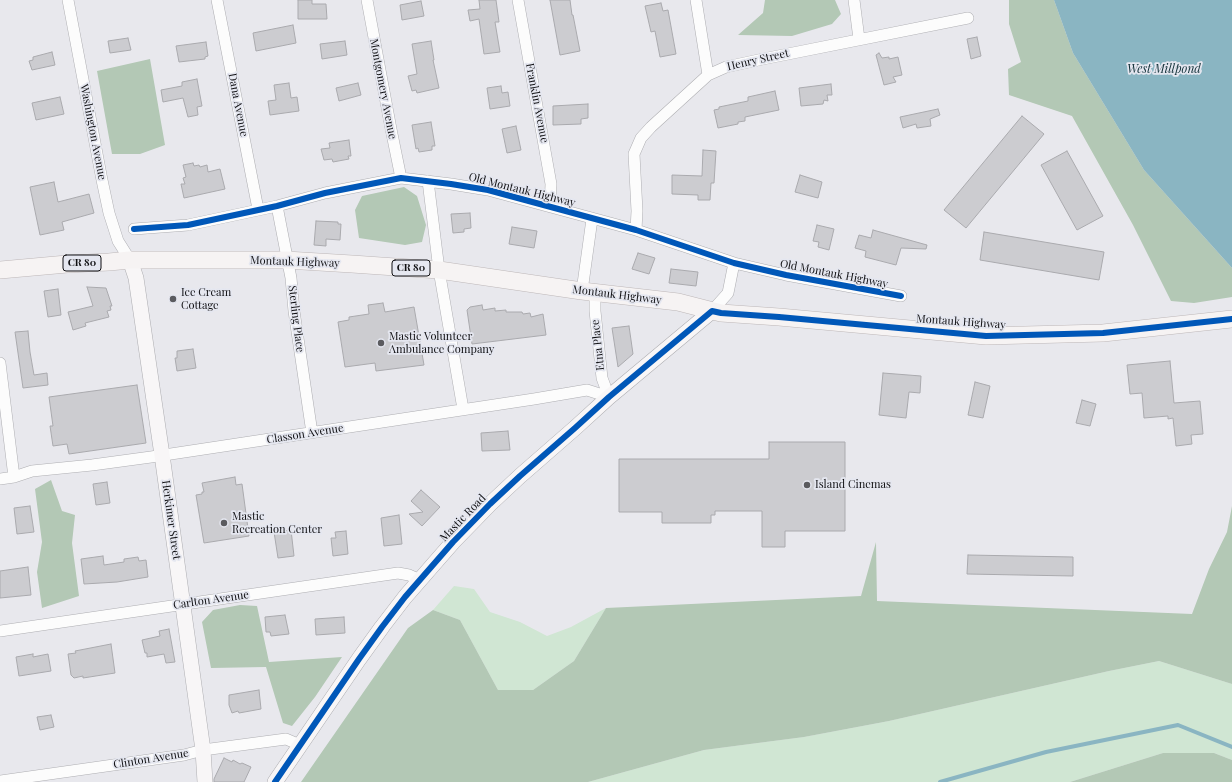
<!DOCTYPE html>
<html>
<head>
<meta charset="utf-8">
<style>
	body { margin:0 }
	canvas { display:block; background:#e8e8ed }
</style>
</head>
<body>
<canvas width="1232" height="782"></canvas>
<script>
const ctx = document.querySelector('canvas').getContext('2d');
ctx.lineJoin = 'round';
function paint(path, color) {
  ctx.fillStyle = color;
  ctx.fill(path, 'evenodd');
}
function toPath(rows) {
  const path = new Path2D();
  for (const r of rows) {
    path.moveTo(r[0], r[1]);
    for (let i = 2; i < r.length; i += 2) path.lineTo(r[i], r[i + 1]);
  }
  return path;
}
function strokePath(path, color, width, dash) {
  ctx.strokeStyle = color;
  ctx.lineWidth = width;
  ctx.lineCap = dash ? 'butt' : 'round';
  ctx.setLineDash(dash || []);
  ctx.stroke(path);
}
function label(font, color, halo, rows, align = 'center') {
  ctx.font = font + ' "Playfair Display",serif';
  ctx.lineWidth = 3.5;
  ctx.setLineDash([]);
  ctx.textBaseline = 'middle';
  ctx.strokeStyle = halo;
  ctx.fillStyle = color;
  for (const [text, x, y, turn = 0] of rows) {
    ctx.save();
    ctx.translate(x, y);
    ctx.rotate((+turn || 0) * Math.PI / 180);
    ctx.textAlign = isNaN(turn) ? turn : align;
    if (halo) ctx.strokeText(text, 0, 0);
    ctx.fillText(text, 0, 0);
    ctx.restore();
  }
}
const green = toPath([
	[454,586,474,589,490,612,520,622,547,636,571,627,606,608,574,661,533,690,498,690,460,620,433,610],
	[1159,661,1232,684,1232,760,1214,753,1163,753,1070,782,588,782,704,750,804,737,889,721,1109,671]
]);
const forest = toPath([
	[765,0,835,0,841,14,832,24,792,36,738,35,763,13],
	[1009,0,1054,0,1073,53,1144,170,1232,268,1232,297,1194,303,1171,301,1133,225,1072,116,1009,95,1008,69,1021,62,1009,24],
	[150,59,165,145,140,154,112,154,97,71],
	[404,187,417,196,426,225,422,242,405,245,359,238,355,210,362,196],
	[51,480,62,511,75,515,72,543,79,596,42,608,37,572,42,542,35,489],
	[1232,506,1232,684,1159,661,1109,671,889,721,804,737,704,750,588,782,301,782,408,628,433,610,460,620,498,690,533,690,574,661,606,608,861,596,876,542,877,601,1192,614,1209,569,1227,532],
	[240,605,257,606,269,662,342,657,315,697,292,726,283,723,266,667,211,668,202,622,213,610],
	[1163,753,1214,753,1232,760,1232,782,1070,782]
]);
const water = toPath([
	[1054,0,1232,0,1232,268,1144,170,1073,53]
]);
const stream = toPath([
	[940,782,1046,752,1178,725,1232,747]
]);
const building = toPath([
	[298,0,312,0,312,4,326,4,327,19,298,19,298,0],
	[479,0,496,0,499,22,495,22,500,52,484,54,479,19,470,21,468,10,480,9,479,0],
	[550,0,570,0,572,15,573,15,580,51,560,55,550,0],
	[421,1,424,16,402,20,400,5,421,1],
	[661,3,663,11,668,10,676,54,660,57,655,31,651,32,645,6,661,3],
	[293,25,296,43,256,51,253,33,293,25],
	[977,37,981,56,971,59,967,39,977,37],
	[128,38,131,50,110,53,108,41,128,38],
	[345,41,347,55,322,59,320,44,345,41],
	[431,41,434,60,433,60,439,88,417,93,416,90,412,91,408,76,417,74,412,44,431,41],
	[206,42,208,56,205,57,205,59,179,62,176,46,206,42],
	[52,52,55,65,32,70,29,61,33,60,33,57,52,52],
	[879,53,882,58,889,57,889,59,898,57,902,75,893,77,896,82,884,85,876,55,879,53],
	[197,79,202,106,197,107,198,115,188,117,183,98,163,102,161,90,182,86,182,82,197,79],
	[289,83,291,98,297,97,299,111,270,115,268,101,276,100,274,85,289,83],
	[358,83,361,95,339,101,336,88,358,83],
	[831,84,832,95,827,95,828,101,824,100,823,104,801,106,799,88,831,84],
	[501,86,502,93,508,92,510,106,490,109,487,88,501,86],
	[775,91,779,110,745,117,745,121,738,122,738,124,718,128,714,110,719,109,719,107,748,101,748,97,775,91],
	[60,97,64,114,36,120,32,103,60,97],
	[588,104,588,118,581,119,581,124,553,125,553,106,588,104],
	[938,109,940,115,930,119,931,126,917,128,916,124,903,128,900,117,938,109],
	[1022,116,1044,134,966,228,944,210,1022,116],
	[431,122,435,146,432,146,432,150,419,152,418,148,416,149,412,125,431,122],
	[516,126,521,150,507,153,502,129,516,126],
	[349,140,351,156,348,156,349,159,333,162,332,159,324,160,321,149,330,148,329,143,349,140],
	[703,150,716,151,714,183,711,183,710,200,698,200,698,195,672,194,672,175,702,176,703,150],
	[1067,151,1103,216,1077,230,1041,165,1067,151],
	[193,163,194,166,199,165,200,167,207,165,208,172,220,169,225,189,184,198,181,184,185,184,183,178,186,177,183,165,193,163],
	[800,175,822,182,818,198,795,192,800,175],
	[54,182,58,202,89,194,94,213,62,222,64,230,40,235,30,187,54,182],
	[470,213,471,228,464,229,464,232,453,233,451,214,470,213],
	[316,221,338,222,338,224,341,224,340,240,326,239,326,246,314,245,316,221],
	[817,225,834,229,829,250,818,247,819,242,813,241,817,225],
	[512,227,537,231,534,248,509,244,512,227],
	[873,230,927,245,926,249,901,248,896,265,865,257,866,251,855,248,859,235,871,238,873,230],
	[984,232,1104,252,1099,280,980,260,984,232],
	[638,253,655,258,649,274,632,269,638,253],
	[671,269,698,272,696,286,669,283,671,269],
	[87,287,106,288,112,306,110,306,111,310,107,311,109,317,85,323,86,326,73,330,68,312,93,306,87,287],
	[58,289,61,315,48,317,44,291,58,289],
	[383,303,385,312,414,307,424,365,376,371,375,363,345,367,338,322,349,320,349,317,369,314,368,305,383,303],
	[482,305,483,310,495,308,495,311,506,310,506,312,522,312,523,314,530,313,531,317,543,314,546,335,472,344,467,310,470,307,482,305],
	[629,326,633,354,618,367,612,328,629,326],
	[28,331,30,352,34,375,47,373,48,385,23,388,15,332,28,331],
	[193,349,196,368,177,371,175,358,177,358,177,351,193,349],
	[1170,361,1174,403,1200,401,1203,434,1191,435,1192,444,1176,446,1173,418,1168,419,1168,416,1144,418,1142,393,1130,394,1127,365,1170,361],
	[883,373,921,376,920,393,909,392,906,418,879,415,883,373],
	[975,382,990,386,983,418,968,415,975,382],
	[137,385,146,443,69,454,67,444,53,446,50,426,53,426,49,397,137,385],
	[1082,400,1096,404,1090,426,1076,423,1082,400],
	[508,431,510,450,482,451,481,433,508,431],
	[769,442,845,442,845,531,785,531,785,547,762,547,762,511,715,511,715,515,711,515,711,523,662,523,662,512,619,512,619,459,769,459,769,442],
	[235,477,236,485,242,484,249,536,204,543,196,495,202,494,202,492,204,492,202,483,235,477],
	[107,482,110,503,96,505,93,484,107,482],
	[421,490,440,507,422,526,409,514,423,512,411,501,421,490],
	[30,506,34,532,17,534,14,508,30,506],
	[399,515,402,544,384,546,381,518,399,515],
	[291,530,294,556,278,558,274,532,291,530],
	[346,531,348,554,333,556,331,538,336,538,335,532,346,531],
	[968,555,1073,557,1073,576,967,574,968,555],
	[103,556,104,565,124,562,124,559,138,557,139,561,146,560,148,577,117,582,84,584,81,559,103,556],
	[28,567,31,595,0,598,0,571,28,567],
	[285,615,289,634,271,636,270,632,266,632,265,617,285,615],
	[344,617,345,633,316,635,315,619,344,617],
	[169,629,175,662,166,663,164,654,147,657,147,653,145,653,142,640,160,636,159,631,169,629],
	[111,644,115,673,83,678,83,676,74,678,71,675,68,654,76,653,75,651,111,644],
	[33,654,33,657,48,654,51,671,19,676,16,657,33,654],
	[259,690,261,709,239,713,238,711,232,713,229,705,229,695,259,690],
	[51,715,54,727,40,730,37,717,51,715],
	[224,758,232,762,233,760,240,764,242,763,251,767,244,782,214,782,214,779,224,758]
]);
const minor = toPath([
	[68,0,102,180,109,213,118,241,130,260],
	[217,0,258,209],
	[367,0,391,129,401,178],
	[518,0,551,184,550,206],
	[696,0,708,75],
	[854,0,859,39],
	[428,181,439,270,463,409],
	[277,206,291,278,294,311,312,433],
	[134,229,188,225,277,206,325,193,401,178,451,184,488,190,636,230,734,263,786,275,901,296],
	[636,230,637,211,634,154,641,138,651,127,708,75,726,67,763,59,968,18],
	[582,291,592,219],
	[595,292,595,311,602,378,609,397],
	[712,311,728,293,734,263],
	[0,363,14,477],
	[0,479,14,477,32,471,92,465,151,457,534,399,587,390,609,397],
	[0,631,398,573,409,575,420,580],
	[0,781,184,755,203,750,286,739,300,745]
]);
const secondary = toPath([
	[130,260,136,278,162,455,203,750,205,782],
	[275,782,359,659,382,627,405,597,453,542,490,504,520,476,575,428,609,397,712,311]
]);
const primary = toPath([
	[0,270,67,264,109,262,130,260,286,260,352,264,439,270,582,291,678,302,721,313,779,317,986,336,1103,333,1232,319]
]);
const cycleway = toPath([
	[134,229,188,225,277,206,325,193,401,178,451,184,488,190,636,230,734,263,786,275,901,296],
	[275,782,359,659,382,627,405,597,453,542,490,504,520,476,575,428,609,397,712,311,721,313,779,317,986,336,1103,333,1232,319]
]);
const markers = [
	[173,299,4,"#5b5b5f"],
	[381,343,4,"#5b5b5f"],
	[807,485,4,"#5b5b5f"],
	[224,523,4,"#5b5b5f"]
];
const shields = [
	[82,263,38],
	[411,268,38]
];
const shieldNames = [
	["CR 80",82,263],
	["CR 80",411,268]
];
const streetNames = [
	["Henry Street",758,60,-13],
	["Montgomery Avenue",383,89,79],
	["Franklin Avenue",537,103,79],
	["Dana Avenue",238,105,79],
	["Washington Avenue",93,132,79],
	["Old Montauk Highway",522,190,14],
	["Montauk Highway",295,262,2],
	["Old Montauk Highway",834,274,11],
	["Montauk Highway",617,295,7],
	["Sterling Place",296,319,83],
	["Montauk Highway",961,322,4],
	["Etna Place",598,345,-96],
	["Classon Avenue",305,434,-9],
	["Mastic Road",463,518,-46],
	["Herkimer Street",171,520,82],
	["Carlton Avenue",211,600,-8],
	["Clinton Avenue",151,759,-9]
];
const poiNames = [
	["Ice Cream",181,293],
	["Cottage",181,306],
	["Mastic Volunteer",389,337],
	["Ambulance Company",389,350],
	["Island Cinemas",815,485],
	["Mastic",232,517],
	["Recreation Center",232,530]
];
const waterNames = [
	["West Millpond",1164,69]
];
paint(green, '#d0e6d3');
paint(forest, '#b3c8b5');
paint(water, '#8ab5c2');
strokePath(stream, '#8ab5c2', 4);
paint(building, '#ccccd0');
strokePath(building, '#aaaaae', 1);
strokePath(minor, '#aeaeb2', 12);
strokePath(secondary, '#aeaeb2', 16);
strokePath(primary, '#bdb7b8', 18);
strokePath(minor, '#fcfcfc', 11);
strokePath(secondary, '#f8f6f7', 15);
strokePath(primary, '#f6f3f3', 17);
strokePath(cycleway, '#0057b8', 6);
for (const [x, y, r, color] of markers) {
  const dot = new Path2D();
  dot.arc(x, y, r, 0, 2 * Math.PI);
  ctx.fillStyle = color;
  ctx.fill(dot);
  strokePath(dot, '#e5e7f0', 1.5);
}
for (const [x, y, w] of shields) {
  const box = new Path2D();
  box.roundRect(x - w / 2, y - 8, w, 16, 3);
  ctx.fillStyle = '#e5e7f0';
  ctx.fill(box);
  strokePath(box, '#0f0f12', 1);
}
label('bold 10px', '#0f0f12', null, shieldNames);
label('11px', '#0f0f12', '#e5e7f0', streetNames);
label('11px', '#0f0f12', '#e5e7f0', poiNames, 'left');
label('italic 12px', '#102f37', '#e5e7f0', waterNames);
</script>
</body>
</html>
